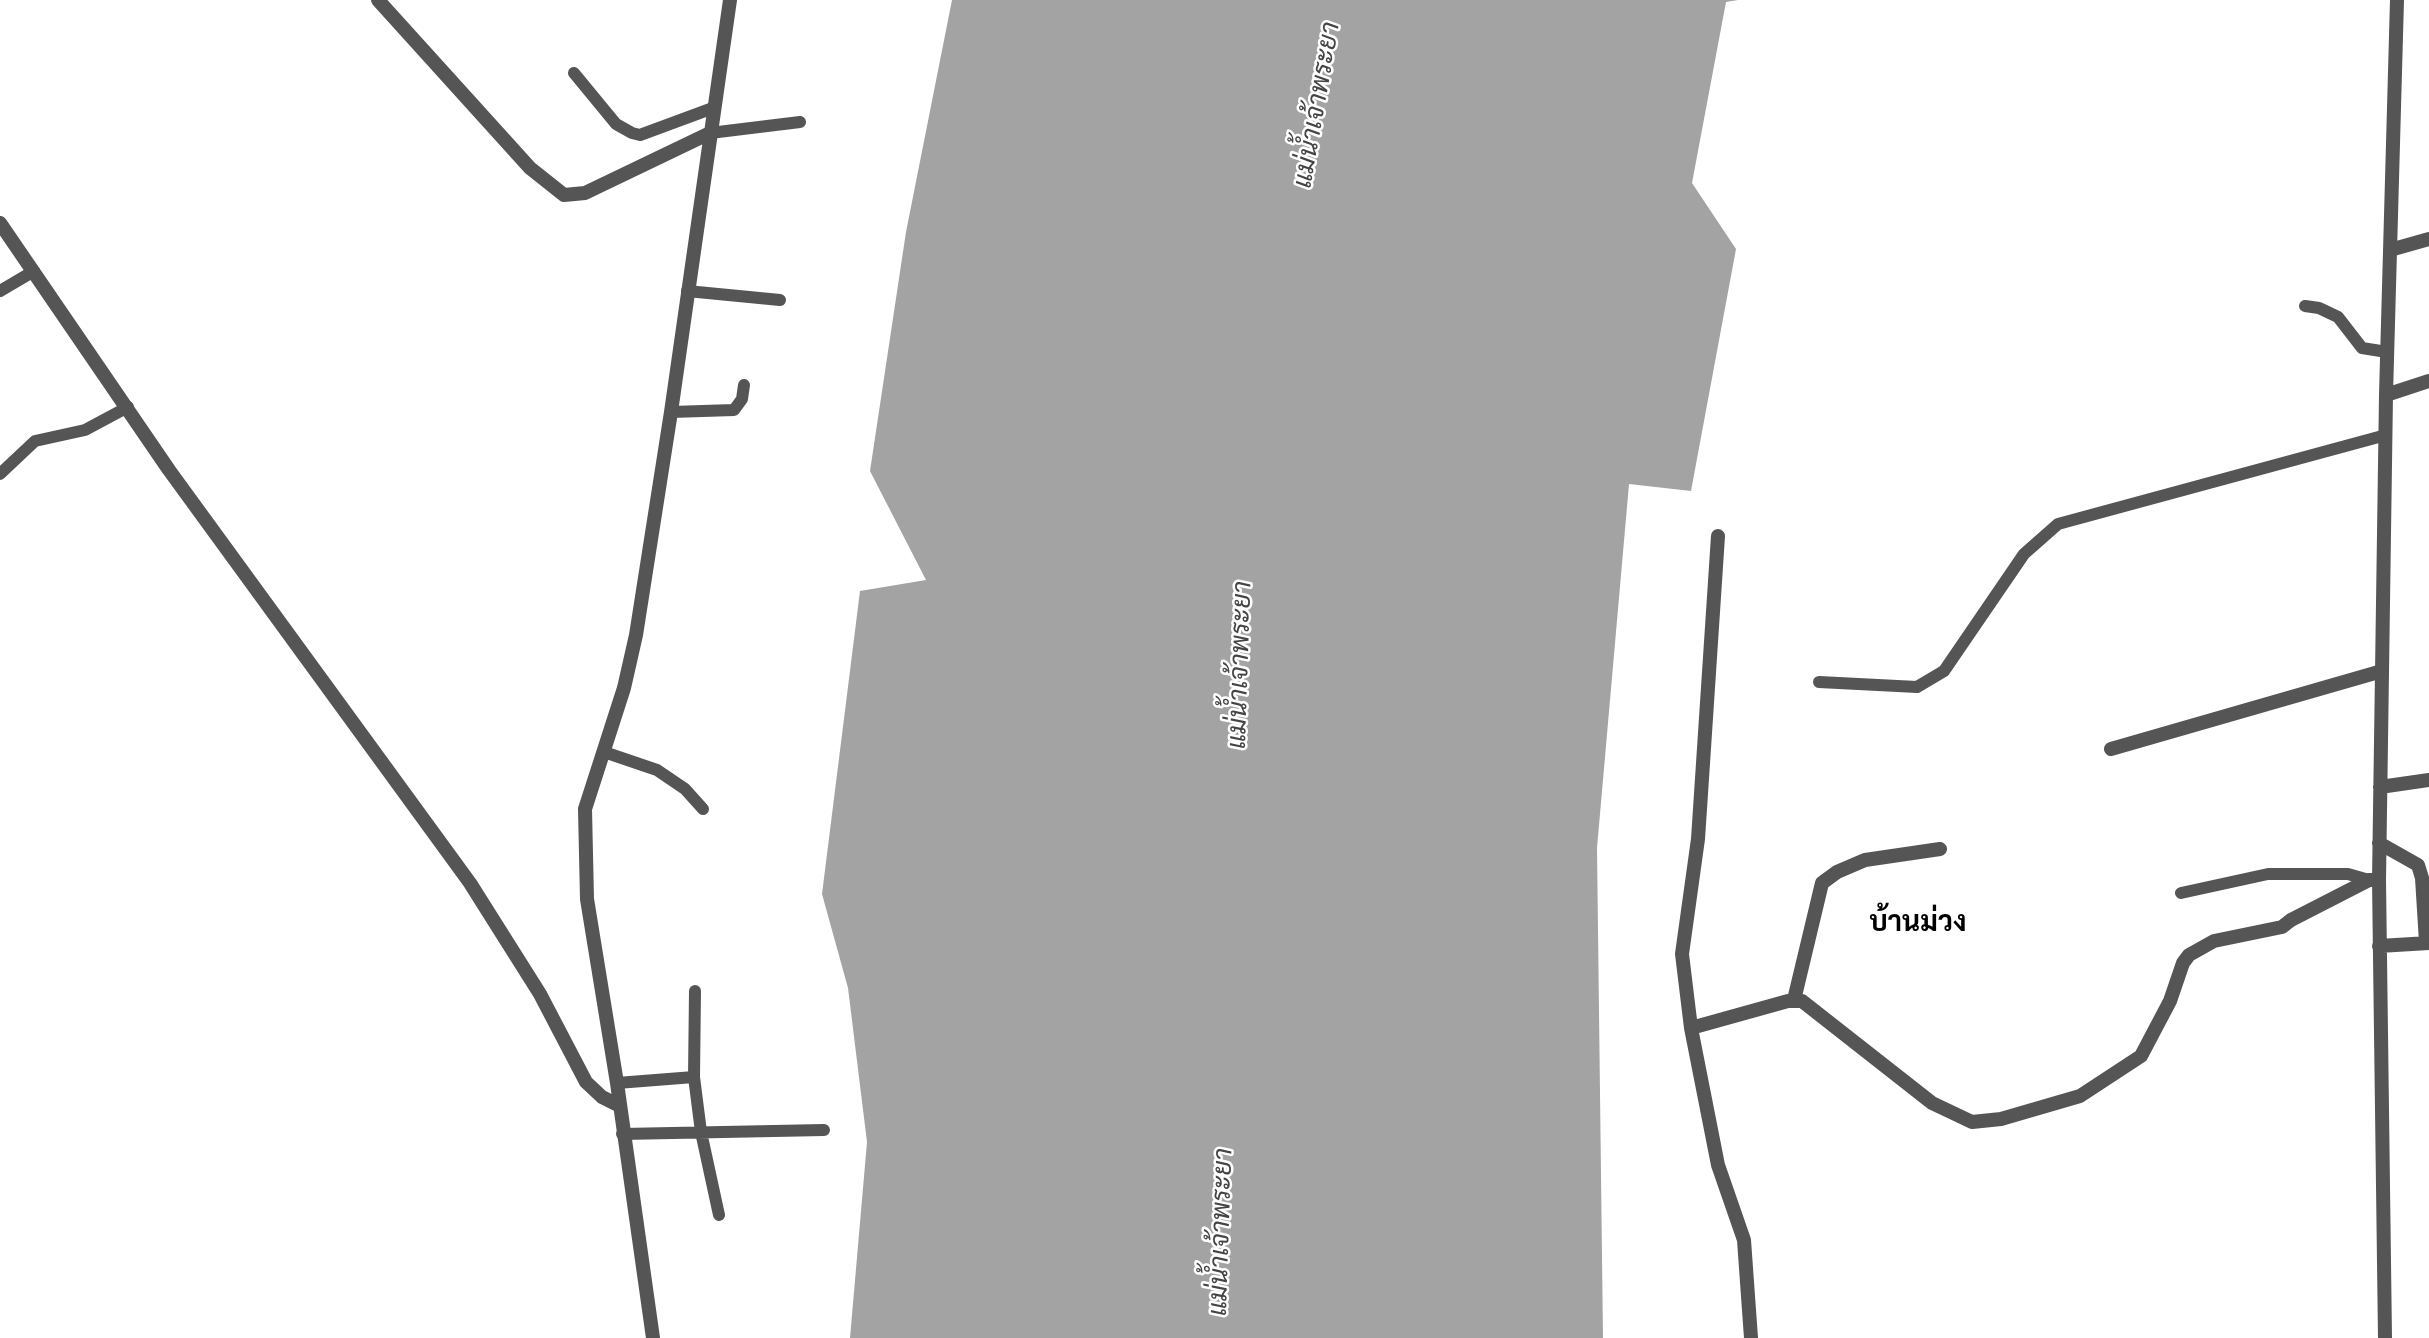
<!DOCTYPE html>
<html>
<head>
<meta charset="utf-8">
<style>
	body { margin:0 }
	canvas { display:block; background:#fff }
</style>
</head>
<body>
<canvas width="2429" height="1338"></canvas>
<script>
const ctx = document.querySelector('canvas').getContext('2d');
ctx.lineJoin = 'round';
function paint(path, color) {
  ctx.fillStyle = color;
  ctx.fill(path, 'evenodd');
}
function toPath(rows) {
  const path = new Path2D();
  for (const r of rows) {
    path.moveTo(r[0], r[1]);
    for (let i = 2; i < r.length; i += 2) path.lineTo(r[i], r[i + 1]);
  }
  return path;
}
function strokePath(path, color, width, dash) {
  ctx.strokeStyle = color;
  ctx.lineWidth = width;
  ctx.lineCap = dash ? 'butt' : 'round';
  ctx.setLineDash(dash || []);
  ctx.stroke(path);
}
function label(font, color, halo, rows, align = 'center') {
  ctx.font = font + ' Figtree,Sarabun,sans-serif';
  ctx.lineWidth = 5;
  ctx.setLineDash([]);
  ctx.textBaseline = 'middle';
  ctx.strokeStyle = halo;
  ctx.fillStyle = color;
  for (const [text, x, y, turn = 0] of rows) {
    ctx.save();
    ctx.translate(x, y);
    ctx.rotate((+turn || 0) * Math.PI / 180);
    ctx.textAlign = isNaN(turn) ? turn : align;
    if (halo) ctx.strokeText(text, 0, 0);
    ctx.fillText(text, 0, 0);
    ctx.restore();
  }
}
const water = toPath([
	[952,0,1738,0,1726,2,1692,183,1736,249,1691,491,1629,484,1597,848,1603,1338,850,1338,867,1142,848,988,822,894,860,591,926,580,870,471,906,232]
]);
const service = toPath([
	[574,73,616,124,632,133,640,135,713,108],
	[710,133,800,122],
	[0,291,34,271],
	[687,291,780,300],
	[2305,306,2319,308,2338,317,2362,348,2387,352],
	[671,412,734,410,742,399,744,385],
	[0,474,35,441,85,430,128,407],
	[1819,682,1917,687,1944,671,2024,554,2058,524,2386,435],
	[604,752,657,770,685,789,703,809],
	[2181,893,2268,874,2348,874,2369,880],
	[694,1077,701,1132,719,1215],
	[617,1083,694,1077,695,991],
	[622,1134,824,1130]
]);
const minor = toPath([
	[378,0,530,168,564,195,585,193,710,133],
	[0,223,169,470,470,883,540,994,586,1082,602,1097,618,1105],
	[2390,250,2429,239],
	[2386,395,2429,381],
	[1718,536,1698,839,1682,954,1691,1028,1718,1165,1744,1240,1751,1338],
	[2111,749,2382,671],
	[2380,787,2429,780],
	[2379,843,2418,865,2422,878,2426,942],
	[2379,946,2429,943],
	[1794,1000,1822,883,1837,872,1865,860,1940,849],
	[1691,1028,1788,1001,1802,1001,1932,1103,1972,1122,2001,1119,2080,1096,2141,1056,2170,1001,2183,963,2189,955,2214,941,2282,927,2291,920,2369,880,2379,880],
	[653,1338,617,1083,587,899,585,809,624,688,636,635,671,412,730,0],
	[2385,1338,2379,880,2386,395,2397,0]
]);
const waterNames = [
	["แม่น้ำเจ้าพระยา",1317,105,-80],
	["แม่น้ำเจ้าพระยา",1240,665,-88],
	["แม่น้ำเจ้าพระยา",1221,1232,-88]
];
const quarterNames = [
	["บ้านม่วง",1918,923]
];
paint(water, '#a3a3a3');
strokePath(service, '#555', 12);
strokePath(minor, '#555', 14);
label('italic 26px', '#444', '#fff', waterNames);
label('bold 28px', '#000', '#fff', quarterNames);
</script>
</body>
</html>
